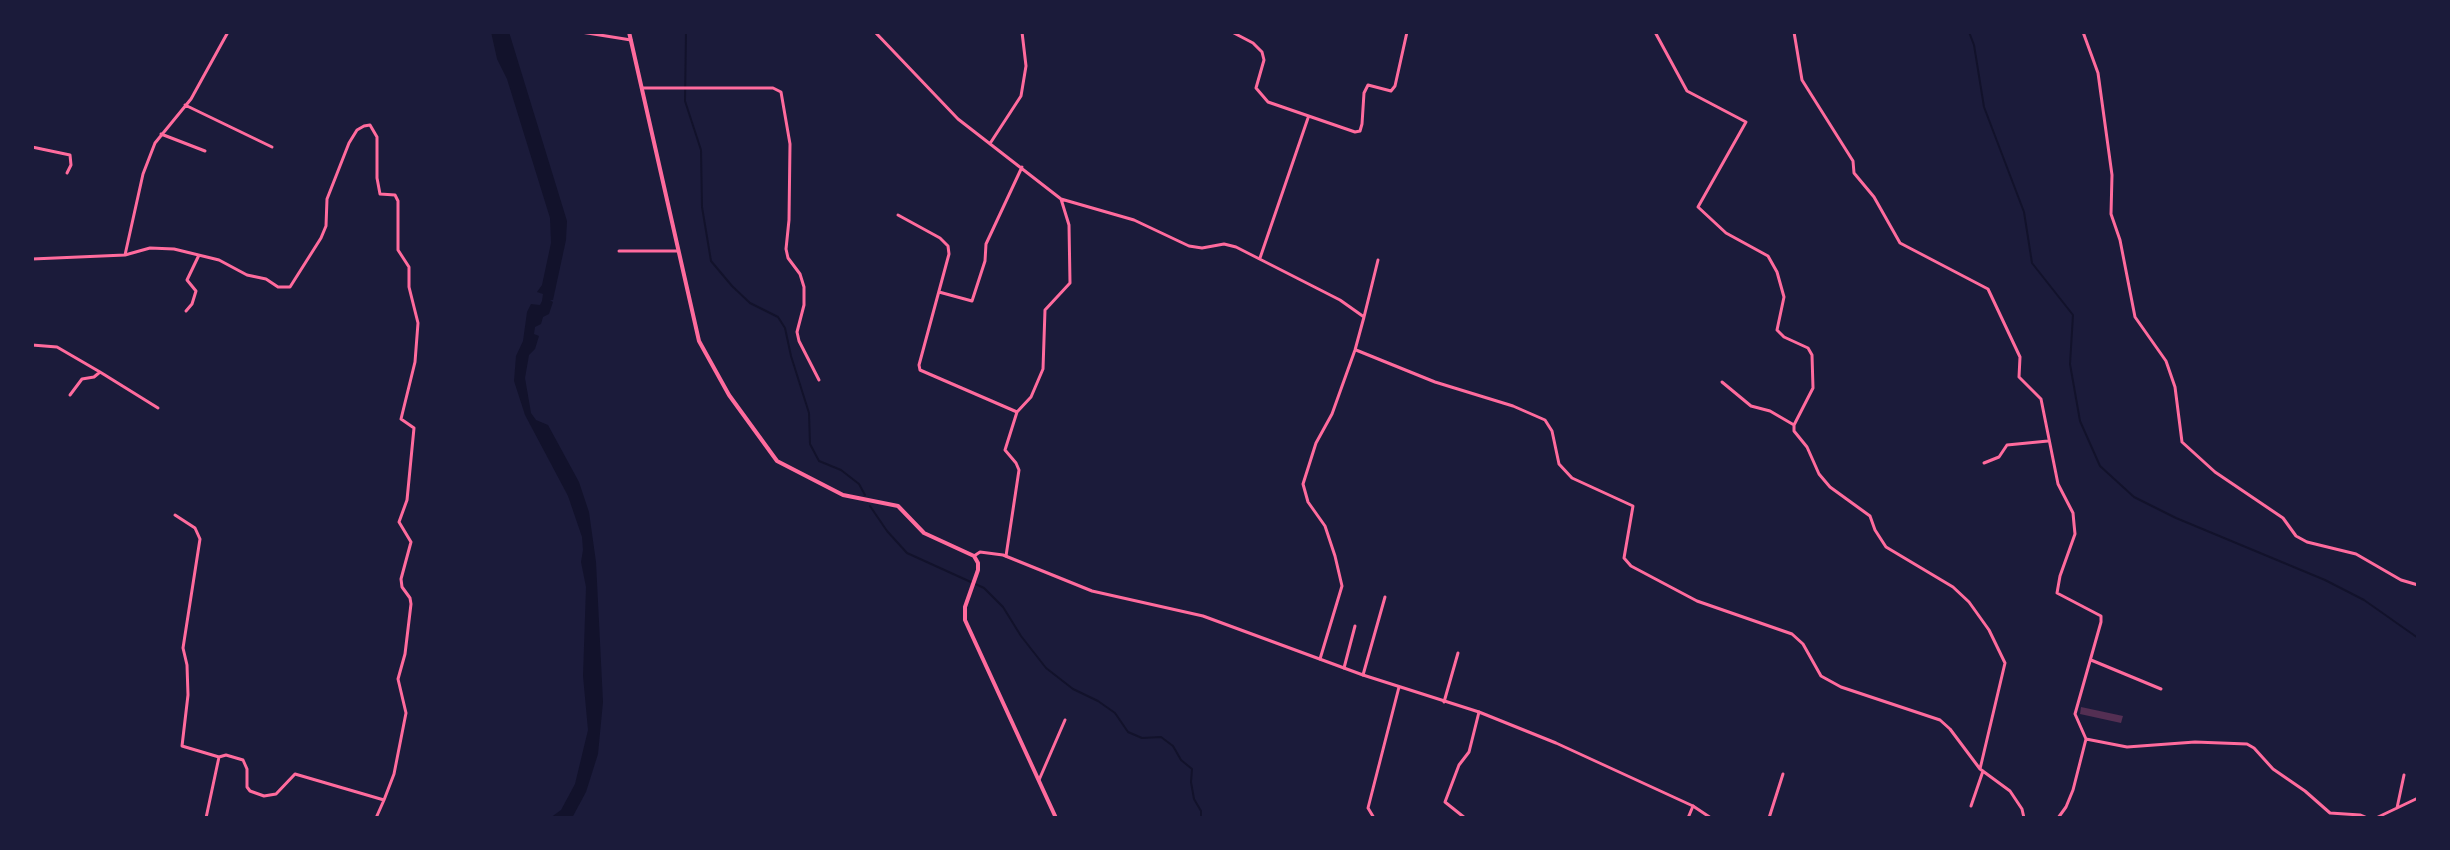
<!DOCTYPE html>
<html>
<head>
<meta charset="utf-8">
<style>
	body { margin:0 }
	#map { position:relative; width:2450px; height:850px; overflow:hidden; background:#1b1b3a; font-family:"PT Sans Narrow",sans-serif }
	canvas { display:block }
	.frame { position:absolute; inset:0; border:34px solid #1b1b3a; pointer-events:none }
</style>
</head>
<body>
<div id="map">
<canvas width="2450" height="850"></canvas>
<div class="frame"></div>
</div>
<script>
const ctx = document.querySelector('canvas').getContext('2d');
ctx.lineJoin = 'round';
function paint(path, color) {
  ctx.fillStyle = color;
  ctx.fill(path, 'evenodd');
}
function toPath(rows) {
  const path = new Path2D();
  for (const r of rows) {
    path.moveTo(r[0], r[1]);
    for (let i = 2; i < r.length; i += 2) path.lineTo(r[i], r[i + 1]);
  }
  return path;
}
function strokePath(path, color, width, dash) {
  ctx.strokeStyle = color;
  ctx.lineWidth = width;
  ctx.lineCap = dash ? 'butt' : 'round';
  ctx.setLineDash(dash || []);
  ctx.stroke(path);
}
const water = toPath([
	[491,32,509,32,567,221,566,240,553,300,550,300,553,302,549,314,543,317,541,324,535,327,534,334,539,336,535,349,529,355,525,378,531,413,536,420,548,425,579,482,589,512,596,562,603,702,598,754,586,792,572,818,550,818,561,810,575,784,588,730,583,676,586,587,581,562,583,550,582,537,568,496,525,415,514,381,516,356,523,341,527,312,531,304,540,305,542,301,543,294,537,292,542,285,551,243,550,218,507,79,497,59]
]);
const stream = toPath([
	[686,32,685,101,701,150,702,207,711,261,732,286,750,303,778,317,785,328,791,356,809,413,810,444,819,461,841,470,859,484,865,495],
	[1969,32,1974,45,1984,107,2024,212,2032,263,2073,315,2070,364,2080,421,2100,466,2134,497,2176,518,2325,580,2364,600,2418,638],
	[870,506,887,531,907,553,984,588,1003,607,1021,636,1046,668,1073,689,1098,701,1115,713,1128,732,1142,738,1161,737,1173,746,1181,760,1192,769,1191,782,1194,799,1201,811,1201,818]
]);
const building = toPath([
	[2081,707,2123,716,2121,723,2080,714]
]);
const minor = toPath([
	[581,32,631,40],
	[875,32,958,119,1061,199,1134,220,1189,246,1202,248,1224,244,1236,247,1340,300,1364,317,1355,350,1332,414,1316,443,1303,484,1308,502,1325,526,1335,556,1342,586,1320,659],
	[1232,32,1253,43,1262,52,1264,60,1256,88,1268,102,1355,132,1360,131,1362,124,1364,93,1368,85,1391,91,1395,86,1407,32],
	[1655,32,1687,91,1746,122,1698,207,1726,233,1768,256,1777,272,1784,297,1777,330,1784,337,1808,348,1812,355,1813,388,1794,425],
	[1794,32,1802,80,1853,161,1854,173,1874,197,1900,243,1988,289,2020,357,2019,377,2041,399,2058,484,2073,513,2074,524,2075,534,2060,576,2057,593,2101,616,2101,622,2075,714,2086,739,2073,790,2066,807,2058,818],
	[2083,32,2098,73,2112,175,2111,214,2120,240,2135,317,2166,361,2175,387,2182,442,2215,472,2283,518,2296,536,2307,542,2356,554,2401,580,2418,585],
	[642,88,773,88,781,92,790,144,789,220,786,249,788,258,800,274,804,287,804,305,797,332,799,341,819,380],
	[185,105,272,147],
	[161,134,205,151],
	[991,142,1021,96,1026,66,1022,32],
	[32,147,70,155,71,165,67,173],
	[898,215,940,238,948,246,949,254,919,365,920,370,1017,412],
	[619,251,678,251],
	[125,255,143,174,155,143,191,99,228,32],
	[1260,258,1308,118],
	[32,259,125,255,150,248,174,249,219,260,247,275,266,279,278,287,290,287,321,238,326,226,327,199,349,143,357,130,364,126,370,125,377,137,377,178,380,194,395,195,398,201,398,250,409,267,409,287,418,323,415,362,401,419,414,428,407,500,399,522,411,542,401,579,402,587,410,598,411,604,405,654,398,679,406,713,394,774,384,800,295,774,276,794,264,796,250,791,247,787,247,769,243,760,226,755,219,757,206,818],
	[939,292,972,301,985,261,986,244,1022,167],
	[186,311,192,304,196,291,187,280,199,255],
	[1364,317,1378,260],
	[32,345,57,347,100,372,94,377,82,379,70,395],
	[1356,350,1435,382,1513,406,1545,420,1552,431,1559,464,1572,478,1633,506,1624,558,1631,566,1697,601,1792,634,1803,644,1821,676,1841,687,1940,720,1950,729,1980,769,2010,791,2022,809,2024,818],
	[100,372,158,408],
	[1722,382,1751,406,1770,411,1794,425,1794,431,1807,447,1819,474,1830,487,1870,516,1875,530,1886,547,1953,587,1969,602,1989,630,2005,663,1980,769],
	[1984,463,1999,457,2007,445,2048,441],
	[175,515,195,528,200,539,183,648,187,665,188,695,182,746,219,757],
	[1006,556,1019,470,1016,463,1005,450,1017,412,1031,397,1043,369,1045,310,1070,283,1069,225,1061,199],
	[2091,660,2161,689],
	[1344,668,1355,626],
	[1363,675,1385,597],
	[1444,702,1458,653],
	[2086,739,2127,747,2195,742,2247,744,2254,748,2273,769,2305,791,2330,813,2360,815,2367,818],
	[1039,780,1065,720],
	[1971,806,1983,771],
	[2397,808,2404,775],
	[376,818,384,800],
	[1374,818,1368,808,1399,687],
	[1465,818,1445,802,1459,765,1469,752,1479,712],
	[1688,818,1693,806],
	[1769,818,1783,774],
	[2376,818,2418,798]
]);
const tertiary = toPath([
	[974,556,980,552,1003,555,1092,591,1203,616,1363,675,1479,712,1556,743,1693,806,1711,818]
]);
const secondary = toPath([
	[629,32,699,341,729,395,777,461,843,495,898,506,924,533,974,556,978,563,978,570,965,607,965,620,1056,818]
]);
paint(water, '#12122b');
strokePath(stream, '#12122b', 2);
paint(building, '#542f53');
strokePath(minor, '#ff6b9d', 3);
strokePath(tertiary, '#ff6b9d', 3);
strokePath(secondary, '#ff6b9d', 4);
</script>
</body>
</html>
